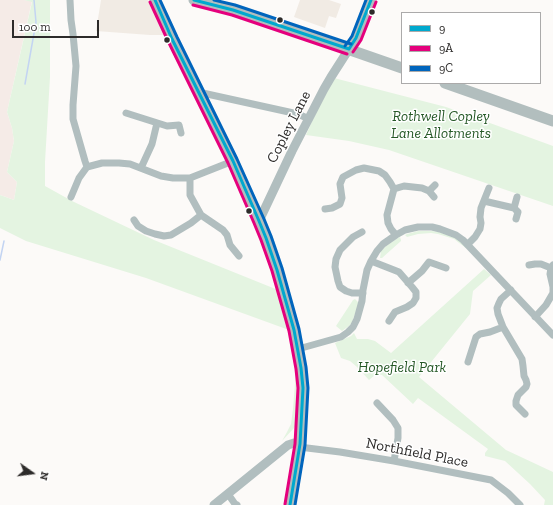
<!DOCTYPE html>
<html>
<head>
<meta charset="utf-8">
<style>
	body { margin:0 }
	#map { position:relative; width:553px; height:505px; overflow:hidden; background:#fcfaf8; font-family:"Zilla Slab",serif }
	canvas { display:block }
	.legend { position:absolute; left:401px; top:12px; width:140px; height:72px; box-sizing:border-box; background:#fff; border:1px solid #abaaaa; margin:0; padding:5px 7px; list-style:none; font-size:12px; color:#2d2b2a }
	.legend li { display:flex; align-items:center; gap:8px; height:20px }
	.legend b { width:20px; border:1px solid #abaaaa }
	.north { position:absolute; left:12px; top:453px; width:40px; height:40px; -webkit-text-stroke:3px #fff; paint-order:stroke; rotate:104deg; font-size:11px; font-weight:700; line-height:16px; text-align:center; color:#2d2b2a }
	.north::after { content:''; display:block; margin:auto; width:14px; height:18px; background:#2d2b2a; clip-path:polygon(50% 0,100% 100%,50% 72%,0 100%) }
	.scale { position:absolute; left:12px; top:20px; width:87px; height:18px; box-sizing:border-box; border:2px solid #2d2b2a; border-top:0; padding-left:5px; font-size:12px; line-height:14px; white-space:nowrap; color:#2d2b2a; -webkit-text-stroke:3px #fff; paint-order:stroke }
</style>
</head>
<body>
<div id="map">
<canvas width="553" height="505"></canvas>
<ul class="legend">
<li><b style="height:5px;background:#00a9ce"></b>9</li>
<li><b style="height:5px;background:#e5007d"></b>9A</li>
<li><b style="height:5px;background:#0065bd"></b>9C</li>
</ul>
<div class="north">N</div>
<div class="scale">100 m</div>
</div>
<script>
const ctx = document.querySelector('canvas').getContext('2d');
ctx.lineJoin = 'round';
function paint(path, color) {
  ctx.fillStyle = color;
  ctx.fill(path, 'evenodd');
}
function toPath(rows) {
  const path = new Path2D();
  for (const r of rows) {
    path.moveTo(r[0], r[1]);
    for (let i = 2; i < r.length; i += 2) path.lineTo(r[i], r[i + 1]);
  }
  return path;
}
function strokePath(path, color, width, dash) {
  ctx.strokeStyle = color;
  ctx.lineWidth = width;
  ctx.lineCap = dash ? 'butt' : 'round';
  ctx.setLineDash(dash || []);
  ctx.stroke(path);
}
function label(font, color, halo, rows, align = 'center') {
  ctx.font = font + ' "Zilla Slab",serif';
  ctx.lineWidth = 3;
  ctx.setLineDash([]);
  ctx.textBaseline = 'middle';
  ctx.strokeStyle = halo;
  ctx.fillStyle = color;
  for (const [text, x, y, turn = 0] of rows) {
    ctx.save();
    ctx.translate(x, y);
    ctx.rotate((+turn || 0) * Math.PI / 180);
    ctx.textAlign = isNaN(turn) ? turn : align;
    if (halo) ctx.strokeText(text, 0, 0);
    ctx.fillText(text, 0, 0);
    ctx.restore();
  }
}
const built = toPath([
	[101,0,148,0,152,9,164,35,150,35,96,31],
	[300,0,329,0,341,4,336,18,329,16,325,28,294,17]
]);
const industrial = toPath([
	[0,0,24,0,32,1,7,112,12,128,14,141,7,172,17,182,14,200,0,195]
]);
const green = toPath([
	[24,0,50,0,50,77,45,162,45,186,72,201,154,240,278,290,289,330,146,278,26,241,0,228,0,195,14,200,17,182,7,172,14,141,12,128,7,112,32,2],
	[334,78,446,107,553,146,553,206,389,150,349,141,306,135,319,106],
	[418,231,432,231,439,232,455,238,462,242,467,249,454,239,438,234,431,233,418,234,407,237,405,235,407,234],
	[400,237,401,240,401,241,382,258,380,258,381,251,386,246,398,238],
	[484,269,491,275,473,291,470,314,419,377,506,450,553,472,553,505,544,505,545,500,530,484,505,461,485,456,485,453,488,449,418,398,413,404,382,375,376,374,369,380,357,367,350,361,341,358,335,343,351,336,354,333,357,339,368,339,375,341,391,353],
	[355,299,358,302,358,306,352,322,349,326,342,331,336,326,353,300],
	[296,370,297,396,296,425,294,428,282,441,287,432,291,424,293,409]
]);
const stream = toPath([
	[25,84,36,22,34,0],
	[0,260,4,241]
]);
const minor = toPath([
	[70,0,71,20,73,34,76,66,73,105,73,119,85,161,87,167],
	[198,92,298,114,309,119],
	[126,113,167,126,179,125,181,133],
	[141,168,152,144,157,123],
	[190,178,190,195,201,215,223,230,227,235,230,245,239,256],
	[394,189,404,186,422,188,429,191,434,197],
	[429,191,435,185],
	[71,197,79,178,87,167,102,163,119,163,130,164,161,176,173,178,190,178,233,161],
	[484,201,514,208],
	[325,209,332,208,340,204,342,198,340,184,343,177,356,170,364,168,379,171,385,175,390,182,394,189,387,215,388,223,391,229,396,235],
	[516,219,518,212,514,208,517,197],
	[134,220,138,226,146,231,155,234,164,236,171,235,191,223,201,215],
	[362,232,353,237,340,250,336,259,335,267,338,281,340,287,346,291,352,293,363,293],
	[468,244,475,237,480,229,481,223,480,217,481,208,489,188],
	[371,261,394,270,399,272,412,287,416,292,416,298,413,303,407,307,395,312,389,321],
	[529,265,535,264,541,264,551,268],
	[408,283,422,271,429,262,446,268],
	[511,290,501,299,499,303,497,308,498,314,503,327,522,359,523,366,524,376,526,380,527,384,526,387,518,395,516,401,516,405,525,414],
	[535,317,546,305,553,293,553,287,550,274,551,268,553,265],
	[298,349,341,337,348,332,353,327,357,319,362,301,363,290,367,270,371,261,377,251,383,244,396,235,405,230,418,227,432,227,440,229,456,235,463,240,553,335],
	[468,362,476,337,480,334,490,332,503,327],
	[377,403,393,420,398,428,398,438,394,461],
	[299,447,340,452,394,461,491,480,508,493,520,505],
	[228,494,235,504,237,505]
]);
const tertiary = toPath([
	[259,221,292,151,324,89,331,77,356,38,371,0],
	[214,505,288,445,294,443,300,444]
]);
const primary = toPath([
	[155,0,172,39,233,161,259,221,266,238,277,270,294,330,298,349,301,368,303,388,300,444,297,465,290,505],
	[194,0,233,10,290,29,402,68],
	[445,83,553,121]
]);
const bus1 = toPath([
	[155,0,172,39,233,161,259,221,266,238,277,270,294,330,301,368,303,388,300,444,290,505],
	[194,0,233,10,349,49],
	[349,49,356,38,371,0]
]);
const bus2 = toPath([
	[150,2,168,41,228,163,254,223,261,240,272,271,289,331,296,369,298,388,295,444,285,504],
	[193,5,232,15,347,54],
	[353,52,361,40,376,2]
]);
const bus3 = toPath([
	[160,0,177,37,237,159,264,219,271,236,282,268,299,329,306,367,308,388,305,445,295,505],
	[214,0,235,5,351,44],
	[345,46,352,36,366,0]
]);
const markers = [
	[372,12,3.5,"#2d2b2a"],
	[280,20,3.5,"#2d2b2a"],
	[167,40,3.5,"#2d2b2a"],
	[249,211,3.5,"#2d2b2a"]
];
const parkNames = [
	["Rothwell Copley",441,117],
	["Lane Allotments",441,134],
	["Hopefield Park",402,368]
];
const streetNames = [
	["Copley Lane",289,127,-63],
	["Northfield Place",417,453,11]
];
paint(built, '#f1ebe4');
paint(industrial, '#f5ebe7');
paint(green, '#e4f4e1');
strokePath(stream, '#c3d4f2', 1.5);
strokePath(minor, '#b1bebf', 7);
strokePath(tertiary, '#b1bebf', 9);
strokePath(primary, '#b2bebe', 11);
strokePath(bus1, '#00a9ce', 3);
strokePath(bus2, '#e5007d', 3);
strokePath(bus3, '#0065bd', 3);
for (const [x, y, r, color] of markers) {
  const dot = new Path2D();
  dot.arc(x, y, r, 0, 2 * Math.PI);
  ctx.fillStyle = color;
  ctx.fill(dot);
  strokePath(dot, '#fff', 1.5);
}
label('italic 15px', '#265927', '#fff', parkNames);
label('15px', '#2d2b2a', '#fff', streetNames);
</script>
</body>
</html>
